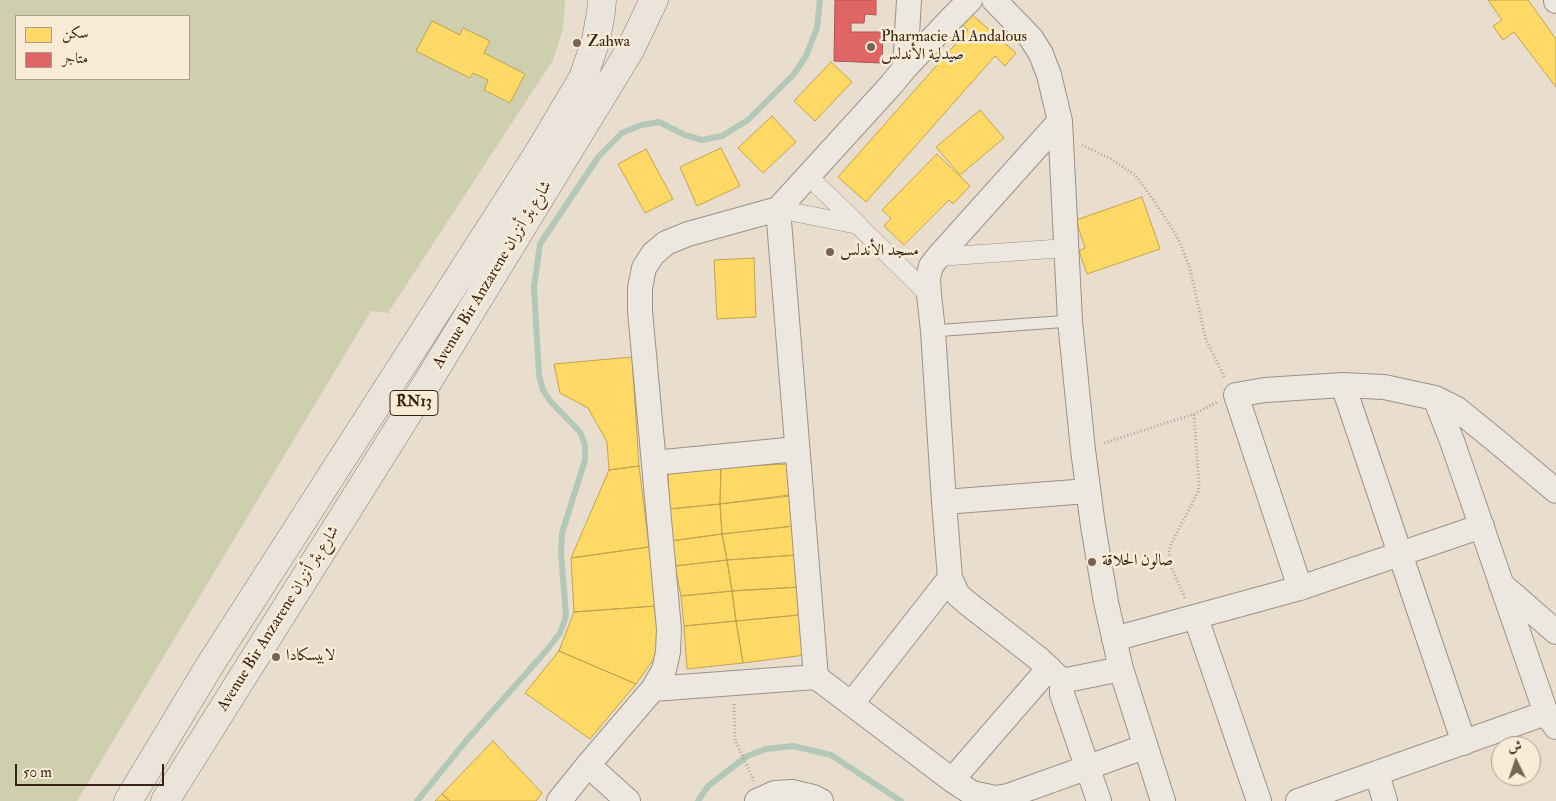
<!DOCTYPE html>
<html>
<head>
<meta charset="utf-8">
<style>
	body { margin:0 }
	#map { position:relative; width:1556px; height:801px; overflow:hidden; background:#e9dece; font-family:"IM FELL Double Pica",Amiri,serif }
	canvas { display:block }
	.legend { position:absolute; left:15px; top:15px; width:175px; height:65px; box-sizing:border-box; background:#f8ecd7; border:1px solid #ac9b8a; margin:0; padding:6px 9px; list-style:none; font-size:15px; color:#3a2216 }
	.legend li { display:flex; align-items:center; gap:10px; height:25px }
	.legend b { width:25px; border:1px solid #ac9b8a }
	.north { position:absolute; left:1491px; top:736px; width:50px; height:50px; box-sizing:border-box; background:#f8ecd7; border:1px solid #ac9b8a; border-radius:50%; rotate:356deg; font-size:14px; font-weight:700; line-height:20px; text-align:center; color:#3a2216 }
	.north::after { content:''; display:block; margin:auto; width:18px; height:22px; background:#776456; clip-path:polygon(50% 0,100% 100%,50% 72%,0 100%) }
	.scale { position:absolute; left:15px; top:764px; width:149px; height:22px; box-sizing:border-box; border:2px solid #3a2216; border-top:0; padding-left:6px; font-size:15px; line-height:18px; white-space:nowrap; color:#3a2216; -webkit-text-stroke:4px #f8ecd7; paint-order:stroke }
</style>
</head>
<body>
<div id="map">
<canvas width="1556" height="801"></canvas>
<ul class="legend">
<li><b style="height:14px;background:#ffd966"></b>سكن</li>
<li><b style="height:14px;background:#e06666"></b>متاجر</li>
</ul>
<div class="north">ش</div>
<div class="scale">50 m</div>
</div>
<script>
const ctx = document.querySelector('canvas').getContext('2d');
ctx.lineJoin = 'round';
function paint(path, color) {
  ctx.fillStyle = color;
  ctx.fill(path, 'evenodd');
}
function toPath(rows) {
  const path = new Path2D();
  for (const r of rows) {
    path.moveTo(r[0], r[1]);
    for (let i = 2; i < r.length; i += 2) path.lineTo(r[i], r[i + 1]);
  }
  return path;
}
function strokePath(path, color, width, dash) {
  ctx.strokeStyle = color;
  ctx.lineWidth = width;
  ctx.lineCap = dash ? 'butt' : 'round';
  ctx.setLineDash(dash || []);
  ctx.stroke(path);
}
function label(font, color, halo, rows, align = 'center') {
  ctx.font = font + ' "IM FELL Double Pica",Amiri,serif';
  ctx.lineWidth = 5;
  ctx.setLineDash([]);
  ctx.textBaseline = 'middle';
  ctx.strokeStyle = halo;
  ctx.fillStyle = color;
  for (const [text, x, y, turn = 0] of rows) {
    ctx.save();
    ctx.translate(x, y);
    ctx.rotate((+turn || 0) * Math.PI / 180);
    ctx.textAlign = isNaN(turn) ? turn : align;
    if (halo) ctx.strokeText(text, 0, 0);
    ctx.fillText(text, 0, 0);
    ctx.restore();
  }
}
const green = toPath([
	[0,0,565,0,563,29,553,60,388,313,371,311,77,801,0,801],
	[16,16,189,16,189,79,16,79]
]);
const homes = toPath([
	[1488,0,1528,0,1556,39,1556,87,1514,32,1503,40,1493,26,1502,20,1488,0],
	[970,13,1016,53,1005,66,995,56,866,202,838,177,968,30,961,23,970,13],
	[432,21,460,35,463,28,490,41,484,53,525,74,510,103,484,90,488,80,473,73,470,78,416,51,432,21],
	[831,62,852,82,815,121,794,101,831,62],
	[980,110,1004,138,960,175,936,147,980,110],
	[772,116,796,142,763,173,738,148,772,116],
	[721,148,740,186,697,206,680,167,721,148],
	[646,149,673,199,645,213,618,164,646,149],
	[937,154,970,186,953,204,949,200,904,245,884,226,891,218,882,210,937,154],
	[1142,197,1160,249,1087,274,1079,251,1085,248,1076,220,1142,197],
	[754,258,756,317,717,319,714,260,754,258],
	[632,357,639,466,609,470,607,442,588,408,560,393,554,364,632,357],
	[789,464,789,495,720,504,721,467,789,464],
	[639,466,649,547,571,558,609,470,639,466],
	[721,467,720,504,669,509,668,471,721,467],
	[790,496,794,526,722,534,720,504,790,496],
	[720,504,722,534,671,541,669,509,720,504],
	[794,526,797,555,727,560,722,534,794,526],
	[722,534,727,560,675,566,671,541,722,534],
	[649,547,656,606,574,612,571,558,649,547],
	[797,555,799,587,732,591,727,560,797,555],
	[727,560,732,591,681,596,675,566,727,560],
	[799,587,799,615,736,621,732,591,799,587],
	[732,591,736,621,684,626,681,596,732,591],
	[656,606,661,649,636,684,559,651,574,612,656,606],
	[799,615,805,655,743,663,736,621,799,615],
	[736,621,743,663,687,669,684,626,736,621],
	[559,651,636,684,590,739,525,693,559,651],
	[493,741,542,793,536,801,450,801,442,794,493,741],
	[442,794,450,801,435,801,442,794]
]);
const shops = toPath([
	[835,0,876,0,876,15,865,14,864,23,851,23,851,32,883,32,882,63,834,61,835,0]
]);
const stream = toPath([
	[417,801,466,741,546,651,560,633,566,616,561,552,562,533,585,460,585,445,580,432,550,401,543,390,539,375,534,287,540,244,599,156,622,133,641,125,659,122,685,135,702,140,722,136,748,120,794,74,806,56,817,28,820,0],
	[698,801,708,786,747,756,766,749,793,746,831,755,901,801]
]);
const path = toPath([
	[1082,145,1111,159,1135,175,1148,192,1173,230,1181,245,1190,269,1206,340,1225,378],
	[1104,443,1194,414,1217,402],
	[1185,598,1172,569,1169,551,1171,544,1198,492,1199,485,1194,414],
	[734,704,735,740,754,781]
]);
const service = toPath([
	[933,331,1070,321]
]);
const pedestrian = toPath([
	[808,176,858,224],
	[778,209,858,225,929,295],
	[938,257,1066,248]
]);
const minor = toPath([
	[994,0,1031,38,1041,54,1049,75,1060,121,1070,321,1083,450,1093,526,1106,602,1121,669,1163,801],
	[1556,0,1556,1],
	[905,68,950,20,970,0],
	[1060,121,938,257,931,266,928,278,929,295,933,331,944,502,950,578,958,595,966,602,1039,659,1062,681,1062,694,1099,801],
	[778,209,816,677],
	[1343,385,1464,743],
	[1435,398,1452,441,1546,713,1556,727],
	[654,463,797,449],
	[944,502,1088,491],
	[1501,584,1556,632],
	[1300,588,1236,395,1265,390,1343,385,1384,387,1435,398,1457,409,1494,439,1556,491],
	[1196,618,1259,801],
	[1114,639,1300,588,1482,526],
	[1062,681,1121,669],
	[653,689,816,677,952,780,972,793,995,798,1008,796,1144,747],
	[852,703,950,578],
	[588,765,628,801],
	[1377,774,1385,801],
	[952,780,1049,668],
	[559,801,588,765,653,689,664,670,668,652,669,629,640,311,640,288,644,268,653,254,666,243,688,234,778,209,891,85,905,68,909,0],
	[757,801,775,793,792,792,813,797,821,801],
	[1298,801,1546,713]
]);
const primary = toPath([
	[128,801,210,665,539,152,583,78,596,40,601,12,602,0],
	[165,801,427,383,630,50,654,0]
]);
const markers = [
	[577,43,5,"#776456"],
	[871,47,5,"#776456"],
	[830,252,5,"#776456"],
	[1092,562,5,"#776456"],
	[276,657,5,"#776456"]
];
const shields = [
	[414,403,48]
];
const shieldNames = [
	["RN13",414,403]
];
const poiNames = [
	["Pharmacie Al Andalous",881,38],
	["صيدلية الأندلس",881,56],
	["Zahwa",587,43],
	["مسجد الأندلس",840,252],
	["صالون الحلاقة",1102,562],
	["لابيسكادا",286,657]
];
const streetNames = [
	["Avenue Bir Anzarene شارع بئر أنزران",493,275,-59],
	["Avenue Bir Anzarene شارع بئر أنزران",279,619,-58]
];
paint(green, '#cecfaf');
paint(homes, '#ffd966');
strokePath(homes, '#c4a24e', 1);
paint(shops, '#e06666');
strokePath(shops, '#ae524e', 1);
strokePath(stream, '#b4c8b8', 6);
strokePath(service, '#9b9288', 13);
strokePath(pedestrian, '#9b9288', 19);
strokePath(minor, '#9b9288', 26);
strokePath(primary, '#82796f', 29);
strokePath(path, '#aca59e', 3, [1, 2.5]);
strokePath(service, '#ece7df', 11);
strokePath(pedestrian, '#ece7df', 18);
strokePath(minor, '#ece7df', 24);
strokePath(primary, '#eae4da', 28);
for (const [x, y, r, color] of markers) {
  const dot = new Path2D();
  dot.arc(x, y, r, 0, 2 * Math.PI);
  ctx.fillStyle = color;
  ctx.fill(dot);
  strokePath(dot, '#f8ecd7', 2);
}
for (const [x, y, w] of shields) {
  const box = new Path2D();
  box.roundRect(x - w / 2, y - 12.5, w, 25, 4);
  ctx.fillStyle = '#f8ecd7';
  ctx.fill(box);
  strokePath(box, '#3a2216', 1);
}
label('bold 15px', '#3a2216', null, shieldNames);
label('16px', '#3a2216', '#f8ecd7', poiNames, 'left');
label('16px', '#3a2216', '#f8ecd7', streetNames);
</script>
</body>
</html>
